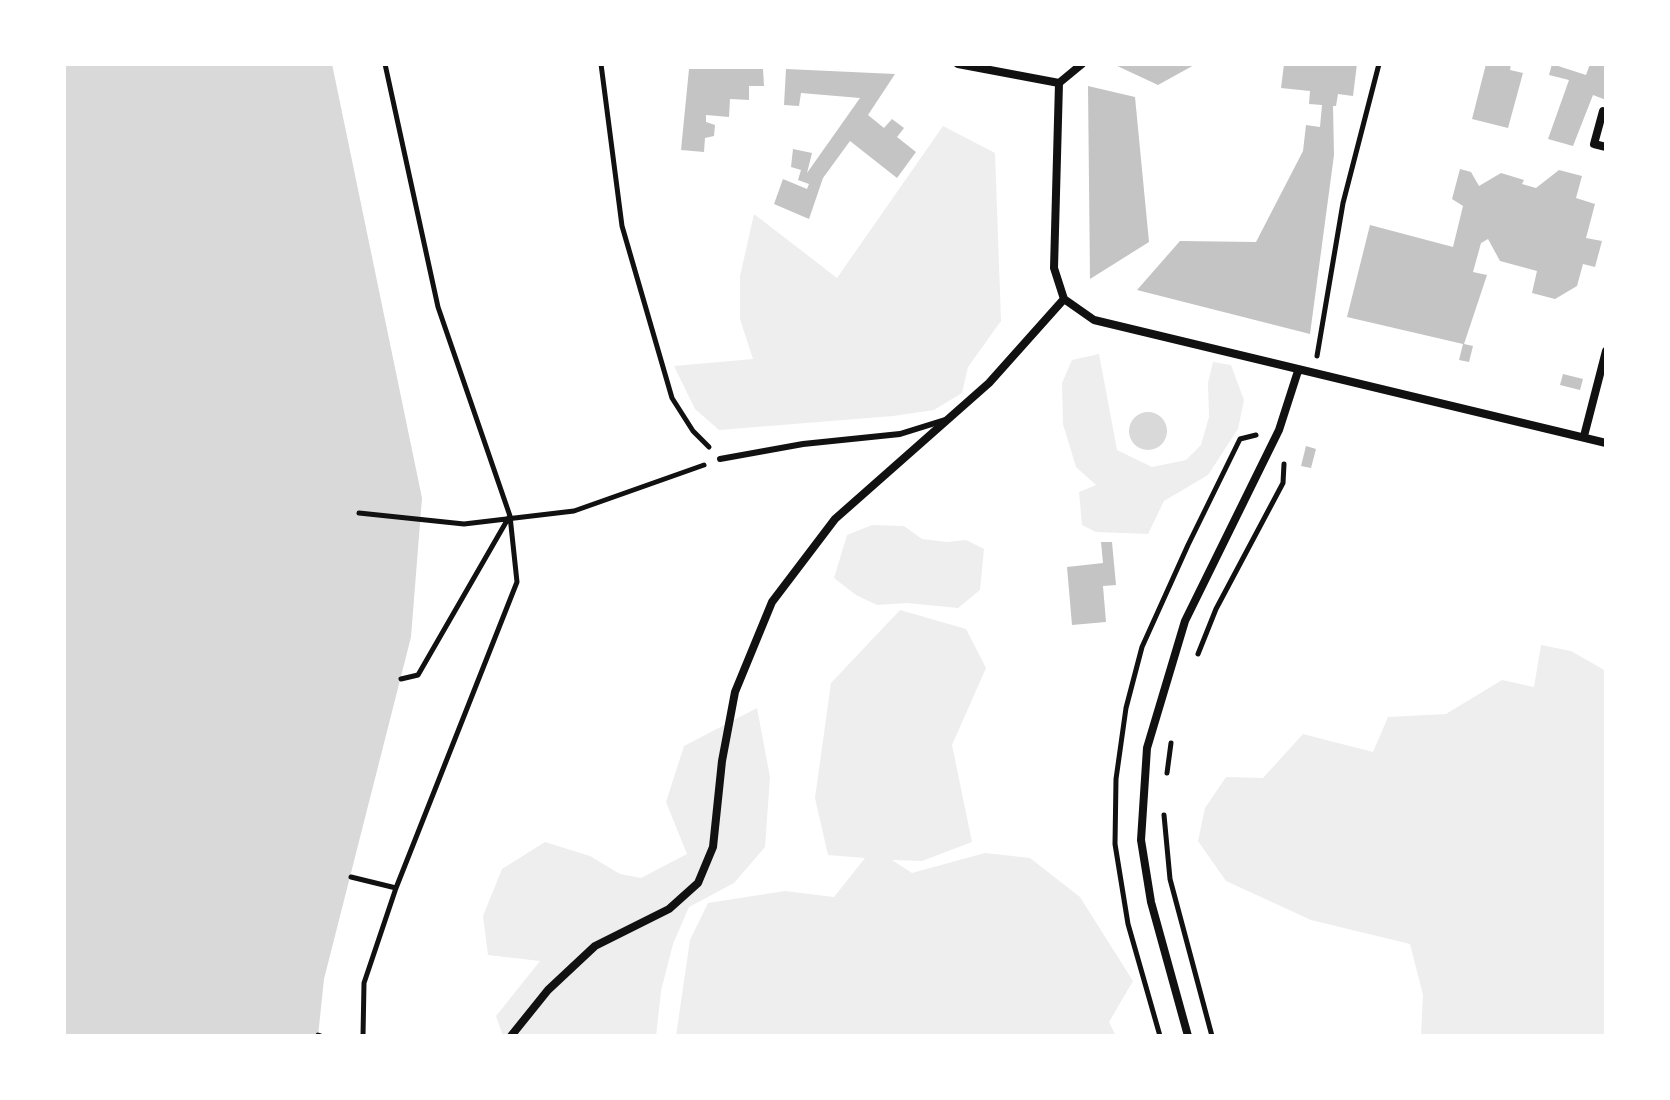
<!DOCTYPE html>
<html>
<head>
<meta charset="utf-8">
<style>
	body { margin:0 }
	#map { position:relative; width:1670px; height:1100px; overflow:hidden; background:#fff; font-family:Figtree,sans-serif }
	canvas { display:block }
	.frame { position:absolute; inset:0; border:66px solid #fff; pointer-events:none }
</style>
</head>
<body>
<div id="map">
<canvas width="1670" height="1100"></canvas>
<div class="frame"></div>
</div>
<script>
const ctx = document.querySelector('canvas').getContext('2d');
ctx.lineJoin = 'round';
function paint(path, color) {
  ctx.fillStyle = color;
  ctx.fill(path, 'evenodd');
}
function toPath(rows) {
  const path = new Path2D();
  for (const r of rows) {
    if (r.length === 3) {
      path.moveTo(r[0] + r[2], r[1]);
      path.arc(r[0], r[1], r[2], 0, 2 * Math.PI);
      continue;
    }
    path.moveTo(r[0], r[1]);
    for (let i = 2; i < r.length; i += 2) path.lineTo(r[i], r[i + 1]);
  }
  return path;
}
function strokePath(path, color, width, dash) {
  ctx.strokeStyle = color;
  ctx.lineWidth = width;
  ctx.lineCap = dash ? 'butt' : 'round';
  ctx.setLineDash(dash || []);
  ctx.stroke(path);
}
const green = toPath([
	[943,126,995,153,1001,321,968,367,962,393,934,410,893,416,719,430,695,409,674,366,753,359,740,319,740,276,754,214,837,278],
	[1099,354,1117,450,1152,467,1186,460,1201,445,1209,417,1208,383,1213,362,1231,365,1244,400,1238,429,1208,475,1164,501,1148,534,1096,532,1082,525,1079,492,1096,485,1076,467,1063,424,1062,383,1072,360],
	[872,525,904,526,922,539,947,542,966,540,984,549,980,590,958,608,907,603,877,605,856,595,834,578,847,535],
	[900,610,966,629,986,668,952,745,972,842,922,861,892,860,912,873,985,853,1030,858,1080,897,1133,981,1109,1022,1116,1036,676,1036,690,940,708,903,785,891,834,897,865,858,828,855,815,798,831,683],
	[1541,645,1571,651,1606,671,1606,1036,1421,1036,1423,995,1410,944,1311,920,1226,881,1198,841,1205,808,1226,777,1263,778,1303,734,1373,752,1388,717,1446,714,1502,680,1534,687],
	[757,708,770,777,765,847,734,883,689,907,673,944,661,991,656,1036,503,1036,496,1016,540,961,488,955,483,916,502,869,545,842,590,856,620,874,641,878,687,854,666,802,684,746]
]);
const water = toPath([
	[64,64,332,64,422,498,411,637,324,979,318,1036,64,1036],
	[1148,431,19]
]);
const building = toPath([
	[1113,64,1196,64,1158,85],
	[1284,64,1357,64,1353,96,1338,94,1336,106,1333,106,1334,155,1310,334,1137,290,1180,241,1256,242,1303,151,1306,125,1320,127,1322,105,1309,104,1310,91,1281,88],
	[1486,64,1511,64,1510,70,1523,73,1508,128,1472,119],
	[1552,64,1586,75,1590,64,1606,64,1606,100,1593,95,1573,146,1548,139,1569,80,1549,75],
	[689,69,763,69,764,86,749,86,749,100,730,99,729,117,706,115,706,122,715,125,714,136,705,138,704,152,681,150],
	[786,69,895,74,868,115,884,128,892,119,904,128,897,137,916,152,897,178,850,141,823,178,809,219,774,204,783,179,807,189,809,184,798,180,801,170,791,167,793,149,812,153,807,173,860,98,801,93,799,106,784,105],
	[1088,86,1135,97,1149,242,1090,279],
	[1460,169,1471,172,1479,186,1501,173,1524,180,1522,184,1536,188,1559,170,1582,176,1576,198,1595,204,1586,238,1602,241,1595,267,1583,264,1577,286,1555,299,1532,293,1537,271,1500,261,1488,239,1481,243,1473,272,1487,275,1464,344,1473,346,1469,362,1459,360,1463,344,1347,317,1370,225,1453,247,1463,206,1452,199],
	[1563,374,1583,379,1580,390,1560,385],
	[1306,446,1316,449,1311,468,1301,466],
	[1101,542,1112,542,1116,585,1103,586,1106,622,1072,625,1067,567,1103,563]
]);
const path = toPath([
	[385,64,438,307,510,516,517,582,396,888],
	[601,64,622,226,672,398,693,431,709,447],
	[1317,356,1343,203,1379,64],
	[359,513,464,524,574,511,704,465],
	[1198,654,1216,609,1283,483,1284,464],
	[401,679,418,675,509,517],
	[1167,773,1171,743],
	[1164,815,1170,879,1212,1036],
	[351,877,396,888,364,983,363,1036],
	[318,1035,321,1036],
	[1160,1036,1128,924,1115,844,1116,779,1126,708,1142,647,1188,545,1240,439,1256,435]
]);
const service = toPath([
	[720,459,803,444,900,434,945,420]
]);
const minor = toPath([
	[958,64,1059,83],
	[1059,83,1054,268,1064,299],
	[1059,83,1082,64],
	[1606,112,1603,111,1594,144,1606,147],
	[1064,299,1094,320,1606,443],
	[1584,436,1606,351],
	[511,1036,548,990,595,946,669,909,698,883,713,847,722,761,735,692,772,602,835,519,989,383,1064,299],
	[1188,1036,1151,902,1141,840,1147,748,1185,621,1279,430,1298,371]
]);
paint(green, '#eee');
paint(water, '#d9d9d9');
paint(building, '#c4c4c4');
strokePath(path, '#111', 5);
strokePath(service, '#111', 6);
strokePath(minor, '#111', 8);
</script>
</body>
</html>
